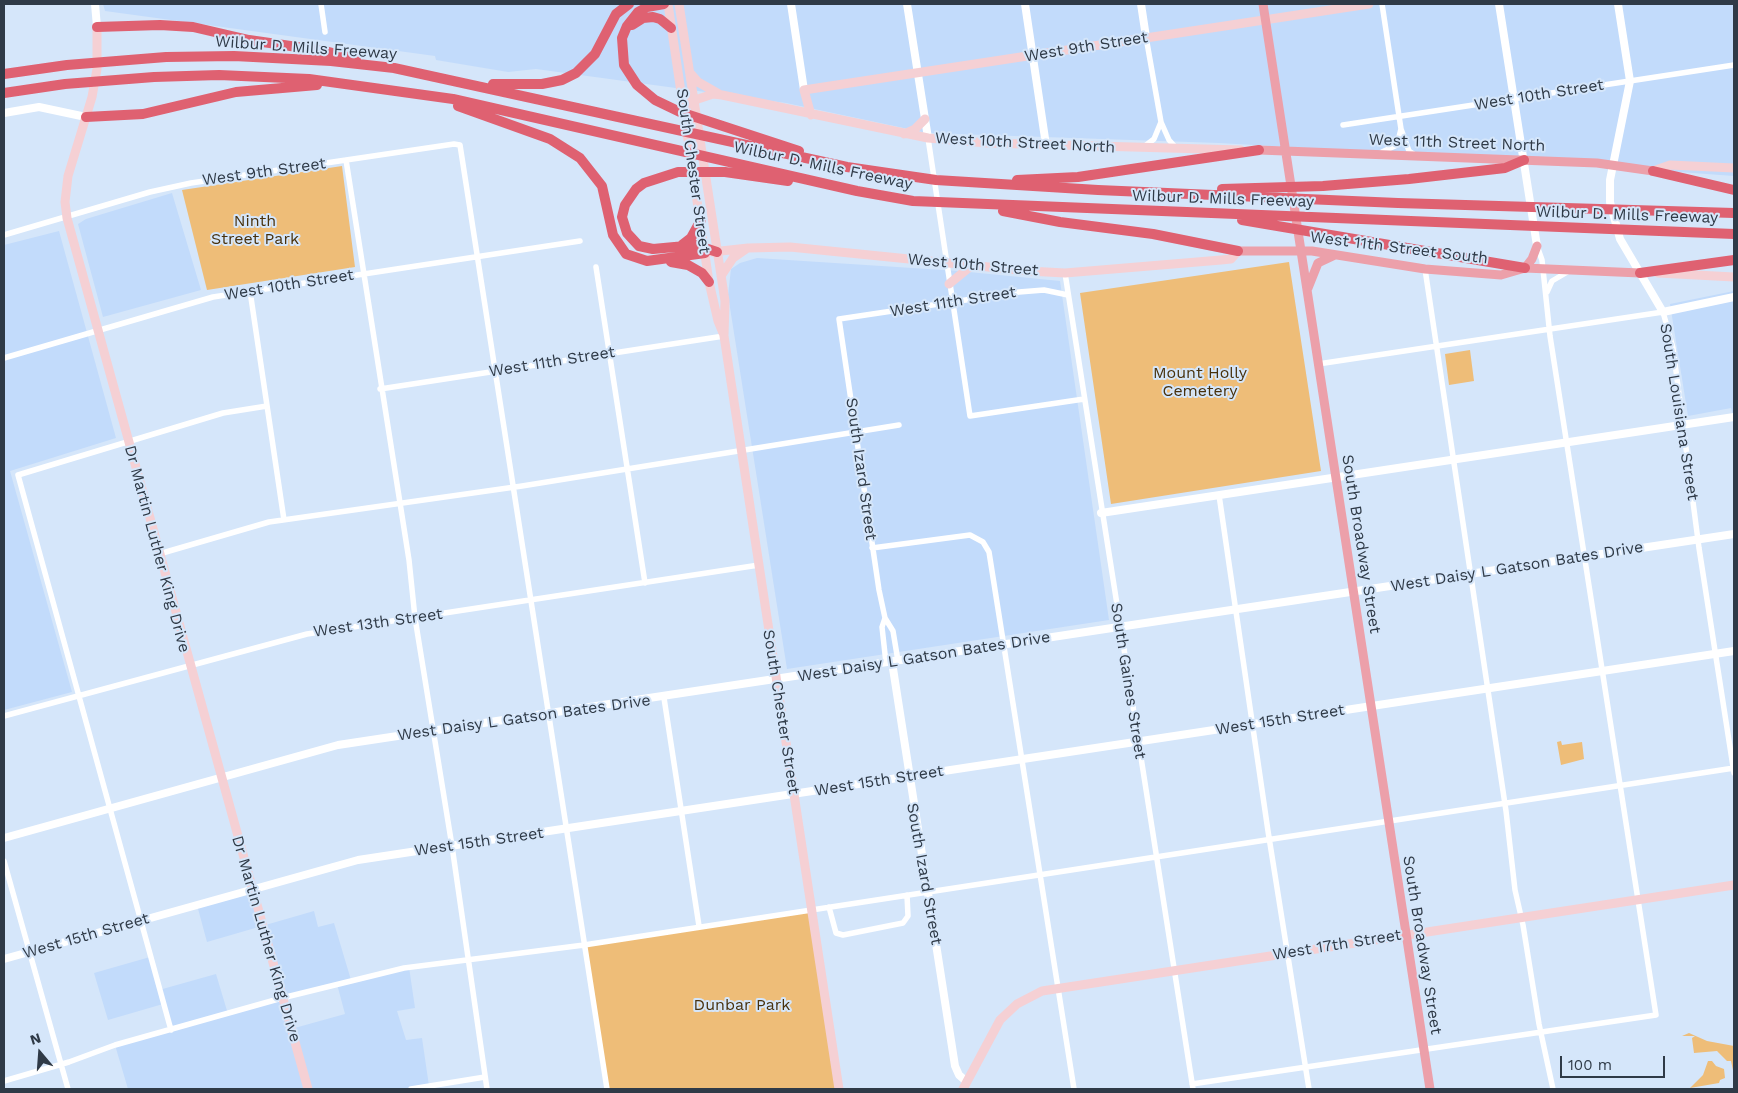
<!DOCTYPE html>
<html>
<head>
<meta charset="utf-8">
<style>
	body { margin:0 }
	#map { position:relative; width:1738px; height:1093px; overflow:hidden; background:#d5e6fa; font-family:"Work Sans",sans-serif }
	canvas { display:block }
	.frame { position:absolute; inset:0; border:5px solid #2f3a47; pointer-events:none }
	.north { position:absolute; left:15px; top:1028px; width:50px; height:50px; -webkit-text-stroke:4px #d5e6fa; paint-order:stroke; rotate:342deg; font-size:14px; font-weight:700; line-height:20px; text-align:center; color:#2f3a47 }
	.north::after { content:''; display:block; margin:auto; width:18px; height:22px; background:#2f3a47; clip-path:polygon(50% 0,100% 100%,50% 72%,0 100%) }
	.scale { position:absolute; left:1560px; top:1056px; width:105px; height:22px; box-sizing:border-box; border:2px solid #2f3a47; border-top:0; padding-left:6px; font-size:15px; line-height:18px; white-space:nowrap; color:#2f3a47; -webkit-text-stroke:4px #d5e6fa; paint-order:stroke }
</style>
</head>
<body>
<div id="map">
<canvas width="1738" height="1093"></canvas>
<div class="frame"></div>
<div class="north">N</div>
<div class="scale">100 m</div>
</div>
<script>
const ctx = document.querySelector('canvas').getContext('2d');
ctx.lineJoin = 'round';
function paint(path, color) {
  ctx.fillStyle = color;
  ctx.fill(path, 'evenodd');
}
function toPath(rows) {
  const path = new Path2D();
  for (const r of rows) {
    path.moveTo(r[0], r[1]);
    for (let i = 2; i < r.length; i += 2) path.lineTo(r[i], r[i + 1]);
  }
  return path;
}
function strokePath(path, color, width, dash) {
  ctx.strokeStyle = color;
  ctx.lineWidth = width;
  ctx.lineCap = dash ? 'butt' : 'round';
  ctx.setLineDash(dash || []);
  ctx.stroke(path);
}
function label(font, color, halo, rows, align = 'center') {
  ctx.font = font + ' "Work Sans",sans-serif';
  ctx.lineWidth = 4;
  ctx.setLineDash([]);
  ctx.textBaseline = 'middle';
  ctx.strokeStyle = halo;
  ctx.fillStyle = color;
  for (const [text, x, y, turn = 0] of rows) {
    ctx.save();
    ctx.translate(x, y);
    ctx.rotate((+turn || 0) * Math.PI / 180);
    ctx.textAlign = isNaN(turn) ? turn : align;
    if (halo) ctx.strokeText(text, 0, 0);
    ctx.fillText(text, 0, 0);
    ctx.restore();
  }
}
const built = toPath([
	[103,4,1734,4,1734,176,1514,160,1219,143,927,133,786,103,536,69,508,72,436,60,435,56,105,11],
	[172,193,201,290,103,317,78,224,86,219],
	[59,231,116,438,10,471,72,692,4,710,4,245],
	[757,258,959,271,1060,281,1109,620,787,669,728,295,731,269,740,263],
	[1734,291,1734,419,1731,408,1688,416,1670,304],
	[252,890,262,926,314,911,318,927,334,923,351,980,409,967,415,1008,397,1011,406,1040,422,1038,429,1086,419,1089,128,1089,115,1045,170,1030,163,1004,108,1020,94,973,150,957,159,990,216,974,228,1014,282,998,262,926,207,942,197,905],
	[337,984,345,1014,291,1029,282,998]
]);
const green = toPath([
	[342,166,355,267,207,290,182,190],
	[1289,262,1321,471,1111,504,1080,293],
	[1470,350,1474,381,1449,385,1445,354],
	[1561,741,1562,745,1582,742,1584,759,1561,765,1557,742],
	[812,909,840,1089,607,1089,584,945],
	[1689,1033,1707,1041,1734,1046,1734,1075,1731,1061,1727,1061,1717,1051,1694,1053,1692,1038,1695,1036,1682,1036],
	[1708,1061,1712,1061,1716,1066,1724,1069,1725,1078,1720,1080,1719,1083,1690,1088,1703,1075]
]);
const minor = toPath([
	[321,4,325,32],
	[1146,37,1161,122,1169,140,1177,149],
	[1343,125,1734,65],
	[1401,129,1409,151,1415,155],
	[928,138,970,416,1084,399],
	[1145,146,1154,139,1161,122],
	[1382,152,1397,145,1401,129,1382,4],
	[346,160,409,560,415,618,452,846,487,1089],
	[4,235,150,192,191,183,454,144,460,145,607,1089],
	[596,267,645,583],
	[1425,269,1506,811,1515,890,1523,925,1539,1024,1553,1089],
	[1065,273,1193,1089],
	[250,291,284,520],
	[1547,292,1552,281,1569,271],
	[4,358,213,297,580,241],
	[1318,364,1663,312,1673,348,1699,548,1734,773],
	[380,389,724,336],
	[1219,495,1268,831,1309,1089],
	[872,548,970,535,983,542,989,552,1074,1089],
	[159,554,269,522,522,486,899,425],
	[885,618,882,627,886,663],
	[898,661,893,631,885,618,879,590,839,319,1019,292,1044,290,1068,295],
	[664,698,699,926],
	[4,716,307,634,759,565],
	[4,861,68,1089],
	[829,907,836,933,843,935,903,923,908,916,907,895],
	[171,1030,18,475,223,413,267,406],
	[4,1081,69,1062,115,1045,282,998,404,968,584,945,1734,768],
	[1192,1084,1656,1015,1550,336,1542,260,1537,246],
	[411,1089,485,1077]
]);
const tertiary = toPath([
	[95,4,97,27],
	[791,4,804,90],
	[907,4,928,138],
	[1025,4,1046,145],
	[1141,4,1146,37],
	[1499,4,1537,246],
	[1618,4,1630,81,1610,180,1610,202,1620,239,1663,312,1734,297],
	[4,113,39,107,86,117],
	[1101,513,1734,417],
	[892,662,955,1066,959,1075,967,1082],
	[4,838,338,745,1734,534],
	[4,959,358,860,1734,651]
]);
const secondary = toPath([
	[668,4,709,282,718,321,723,333],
	[679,4,725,301,724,336,839,1089],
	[97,27,97,69,92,97,68,176,65,202,67,218,308,1089],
	[691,74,698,82,719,94],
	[804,90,1369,4],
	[804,90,811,115],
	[684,110,689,102,713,94,722,95,928,138,987,143,1241,150],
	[904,134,915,129,925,119],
	[1653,171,1670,165,1734,168],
	[712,252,748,248,790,247,1028,271,1065,273,1221,260,1231,259,1238,251],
	[1658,273,1734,277],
	[721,276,733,258,746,249],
	[949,284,971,266],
	[963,1089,1000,1020,1017,1004,1042,991,1734,885]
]);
const primary = toPath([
	[1263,4,1430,1089],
	[1259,150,1597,163,1653,171],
	[1238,251,1312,251,1425,269,1501,275,1525,268,1640,273],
	[1525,268,1532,259,1537,246],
	[1308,288,1318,263,1335,255]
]);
const motorway = toPath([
	[664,4,647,7,638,12,627,26,622,38,624,65,637,85,655,100,680,112,799,151],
	[632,25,643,18,653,17,660,19,671,28],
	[97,27,160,25,193,27,249,40,325,51,356,59],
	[4,74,67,65,166,57,234,56,331,61,394,68,847,167,936,180,1098,190,1398,203,1734,213],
	[493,84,542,84,562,80,576,73,595,54,616,14,629,4],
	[4,93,65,84,154,77,219,75,309,79,453,99,857,191,913,201,1734,234],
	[458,106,550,139,580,158,602,186,613,235,626,254,647,261,705,253],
	[86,117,143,114,236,92,317,85],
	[1653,171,1734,190],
	[1017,180,1078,177,1259,150],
	[1222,189,1323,186,1409,179,1505,168,1524,160],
	[1003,211,1060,222,1153,234,1238,251],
	[1242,220,1525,268],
	[682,245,691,238,701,220],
	[717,252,696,245,653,249,639,246,627,233,622,217,625,205,636,189,644,183,678,172,725,172,788,181],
	[671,262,688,265,702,273,709,282],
	[1640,273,1734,260]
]);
const streetNames = [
	["West 9th Street",1086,47,-9],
	["Wilbur D. Mills Freeway",306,48,4],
	["West 10th Street",1539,95,-9],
	["West 10th Street North",1025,143,3],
	["West 11th Street North",1457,143,2],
	["Wilbur D. Mills Freeway",823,166,12],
	["South Chester Street",693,171,82],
	["West 9th Street",264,172,-8],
	["Wilbur D. Mills Freeway",1223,199,2],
	["Wilbur D. Mills Freeway",1627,215,2],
	["West 11th Street South",1399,248,7],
	["West 10th Street",973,265,5],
	["West 10th Street",289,285,-9],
	["West 11th Street",953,302,-9],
	["West 11th Street",552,362,-9],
	["South Louisiana Street",1679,412,81],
	["South Izard Street",861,469,82],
	["South Broadway Street",1361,544,81],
	["Dr Martin Luther King Drive",157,549,75],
	["West Daisy L Gatson Bates Drive",1517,567,-9],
	["West 13th Street",378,623,-8],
	["West Daisy L Gatson Bates Drive",924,657,-9],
	["South Gaines Street",1128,681,81],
	["South Chester Street",781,712,81],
	["West Daisy L Gatson Bates Drive",524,718,-8],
	["West 15th Street",1280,720,-9],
	["West 15th Street",879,781,-9],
	["West 15th Street",479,842,-8],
	["South Izard Street",924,874,80],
	["West 15th Street",86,936,-16],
	["Dr Martin Luther King Drive",266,939,74],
	["West 17th Street",1337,945,-9],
	["South Broadway Street",1422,945,81]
];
const parkNames = [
	["Ninth",255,221],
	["Street Park",255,239],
	["Mount Holly",1200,373],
	["Cemetery",1200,391],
	["Dunbar Park",742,1005]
];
paint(built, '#c2dbfb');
paint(green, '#eebd78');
strokePath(minor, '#fff', 5.5);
strokePath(tertiary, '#fff', 8);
strokePath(secondary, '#f5d0d4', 9);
strokePath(primary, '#eca0aa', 9);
strokePath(motorway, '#df6171', 10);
label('16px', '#2f3a47', '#d5e6fa', streetNames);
label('16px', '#48310c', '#d5e6fa', parkNames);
</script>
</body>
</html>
